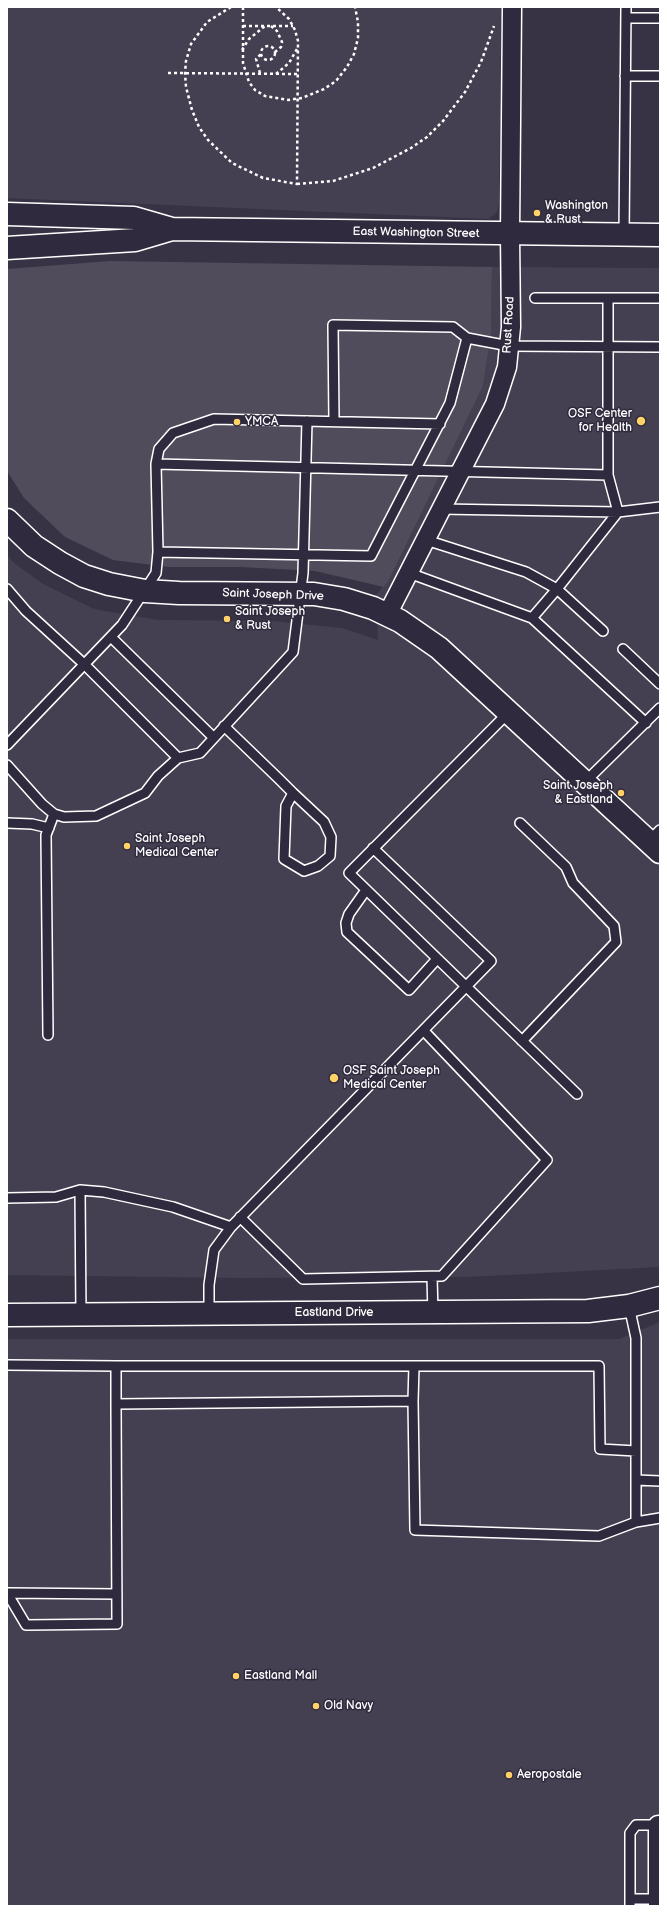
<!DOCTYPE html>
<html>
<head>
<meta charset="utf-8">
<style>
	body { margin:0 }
	#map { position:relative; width:667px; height:1913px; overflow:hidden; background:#373345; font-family:"Balsamiq Sans",sans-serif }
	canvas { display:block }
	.frame { position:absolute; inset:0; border:8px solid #fff; pointer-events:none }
</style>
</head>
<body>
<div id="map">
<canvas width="667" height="1913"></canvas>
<div class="frame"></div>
</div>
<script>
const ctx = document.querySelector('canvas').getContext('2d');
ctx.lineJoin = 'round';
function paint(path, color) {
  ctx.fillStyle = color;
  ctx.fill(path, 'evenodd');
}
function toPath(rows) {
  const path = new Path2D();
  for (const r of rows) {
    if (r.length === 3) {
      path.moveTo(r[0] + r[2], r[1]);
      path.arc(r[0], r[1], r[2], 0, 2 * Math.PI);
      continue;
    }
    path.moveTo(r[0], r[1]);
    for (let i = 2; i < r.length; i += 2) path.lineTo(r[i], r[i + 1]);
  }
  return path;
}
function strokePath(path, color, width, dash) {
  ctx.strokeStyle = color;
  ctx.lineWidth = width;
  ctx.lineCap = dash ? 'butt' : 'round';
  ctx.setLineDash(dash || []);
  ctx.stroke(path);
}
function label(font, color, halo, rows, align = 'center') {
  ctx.font = font + ' "Balsamiq Sans",sans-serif';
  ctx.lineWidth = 3;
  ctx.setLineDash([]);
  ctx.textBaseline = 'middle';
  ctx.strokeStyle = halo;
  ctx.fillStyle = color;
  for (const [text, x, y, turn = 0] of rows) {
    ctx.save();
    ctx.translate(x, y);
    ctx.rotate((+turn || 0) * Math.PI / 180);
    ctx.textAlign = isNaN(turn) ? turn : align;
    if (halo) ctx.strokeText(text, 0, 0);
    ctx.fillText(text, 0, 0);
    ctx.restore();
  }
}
const built = toPath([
	[7,7,501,7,499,204,497,212,489,219,7,198],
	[492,267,660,268,660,1267,469,1277,240,1278,7,1275,7,555,14,563,43,584,94,609,158,620,272,621,342,628,378,640,376,595,389,580,483,386,491,334],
	[660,1322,660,1906,7,1906,7,1339,619,1339]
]);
const green = toPath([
	[110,261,492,267,491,334,483,386,389,580,384,587,315,571,240,567,169,567,113,560,65,537,24,498,7,471,7,269]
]);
const path = toPath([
	[231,7,207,22,191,44,186,61,185,73,186,87,192,110,199,127,208,140,232,163,263,178,297,184,298,41,295,30,289,19,276,7],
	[243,7,243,63,249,82,255,90,265,96,288,100,302,98,324,89,336,81,347,67,354,54,358,38,358,22,355,7],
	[243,26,293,26],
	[271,26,277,31,282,42,281,47,275,52],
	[268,53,7],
	[242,50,249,39,265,26],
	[168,73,298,74],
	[260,73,256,59,261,54],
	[276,74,289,63,297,49],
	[297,184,333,181,373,168,411,148,427,137,443,121,465,92,481,62,494,26]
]);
const lane = toPath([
	[626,18,660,18],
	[625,76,660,76],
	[624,235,626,7],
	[608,298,660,298],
	[334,421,333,325,453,327,467,338,509,346,660,347],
	[156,464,608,475],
	[441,509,618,512,608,475,608,298,535,298],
	[426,540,526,572,557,589,603,631],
	[158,552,371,556,450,403,467,338],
	[409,573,532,618,646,723],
	[7,589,26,611,84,664,178,758],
	[532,618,557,589,618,512,660,507],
	[111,637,213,737],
	[623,649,660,684],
	[509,712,349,873,577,1094],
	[224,726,279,779,293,793,324,822,331,837,330,856,318,866,304,871,284,859,286,806,293,793],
	[7,745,122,625,156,573,158,552,156,464,159,449,173,433,214,419,440,424],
	[7,765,42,804,54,814,64,817,96,816,145,793,158,776,178,758,200,753,293,652,303,573,307,421],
	[585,782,660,708],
	[7,823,32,824,49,828],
	[520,823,566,867,573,883,614,926,616,942,522,1041],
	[649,841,660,830],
	[366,890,349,914,346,923,347,932,409,990,437,959],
	[48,1035,46,835,54,814],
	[80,1190,104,1192,173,1207,231,1227],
	[7,1198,56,1197,80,1190,81,1315],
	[240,1217,303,1279,442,1276,547,1160,424,1031],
	[432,1277,433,1313],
	[209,1314,209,1285,214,1250,231,1227,491,961,373,848],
	[7,1365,116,1366,116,1404],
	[116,1366,599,1366,600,1449,636,1451],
	[413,1401,414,1366],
	[636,1480,660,1481],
	[636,1522,660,1518],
	[7,1593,26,1625,117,1624,116,1404,413,1401,415,1530,599,1536,636,1522,636,1338,629,1306],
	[8,1593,117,1594],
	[630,1899,658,1899],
	[630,1906,630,1833,636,1825,658,1825]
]);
const street = toPath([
	[387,615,495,404,507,367,511,327,510,234,512,7],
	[658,1906,658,1825,660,1825]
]);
const secondary = toPath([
	[7,214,134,218,172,229,660,235],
	[7,248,135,240,172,229],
	[7,520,34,546,60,563,84,576,109,584,145,591,179,593,314,594,344,599,373,608,400,621,439,648,660,852],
	[7,1315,588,1311,629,1306,660,1298]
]);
const markers = [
	[537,213,4,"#ffd166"],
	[641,421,5,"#ffd166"],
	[237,422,4,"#ffd166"],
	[227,619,4,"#ffd166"],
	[621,793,4,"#ffd166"],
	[127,846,4,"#ffd166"],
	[334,1078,5,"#ffd166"],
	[236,1676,4,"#ffd166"],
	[316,1706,4,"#ffd166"],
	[509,1775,4,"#ffd166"]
];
const poiNames = [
	["Washington",545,206],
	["& Rust",545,220],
	["OSF Center",632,414,"right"],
	["for Health",632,428,"right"],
	["YMCA",245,422],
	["Saint Joseph",235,612],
	["& Rust",235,626],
	["Saint Joseph",613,786,"right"],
	["& Eastland",613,800,"right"],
	["Saint Joseph",135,839],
	["Medical Center",135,853],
	["OSF Saint Joseph",343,1071],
	["Medical Center",343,1085],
	["Eastland Mall",244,1676],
	["Old Navy",324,1706],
	["Aeropostale",517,1775]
];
const streetNames = [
	["East Washington Street",416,233,1],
	["Rust Road",509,325,-87],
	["Saint Joseph Drive",273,595,2],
	["Eastland Drive",334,1313]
];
paint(built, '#444051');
paint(green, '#514c5c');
strokePath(lane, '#fff', 12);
strokePath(street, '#fff', 21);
strokePath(secondary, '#fff', 25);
strokePath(path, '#fff', 2.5, [3, 3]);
strokePath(lane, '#2f2a3d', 9);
strokePath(street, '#2f2a3d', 18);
strokePath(secondary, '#2f2a3d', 22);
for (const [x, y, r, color] of markers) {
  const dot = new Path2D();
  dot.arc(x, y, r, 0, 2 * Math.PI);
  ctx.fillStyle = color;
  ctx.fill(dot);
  strokePath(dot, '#2f2a3d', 1.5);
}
label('12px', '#fff', '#2f2a3d', poiNames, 'left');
label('12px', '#fff', '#2f2a3d', streetNames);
</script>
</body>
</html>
